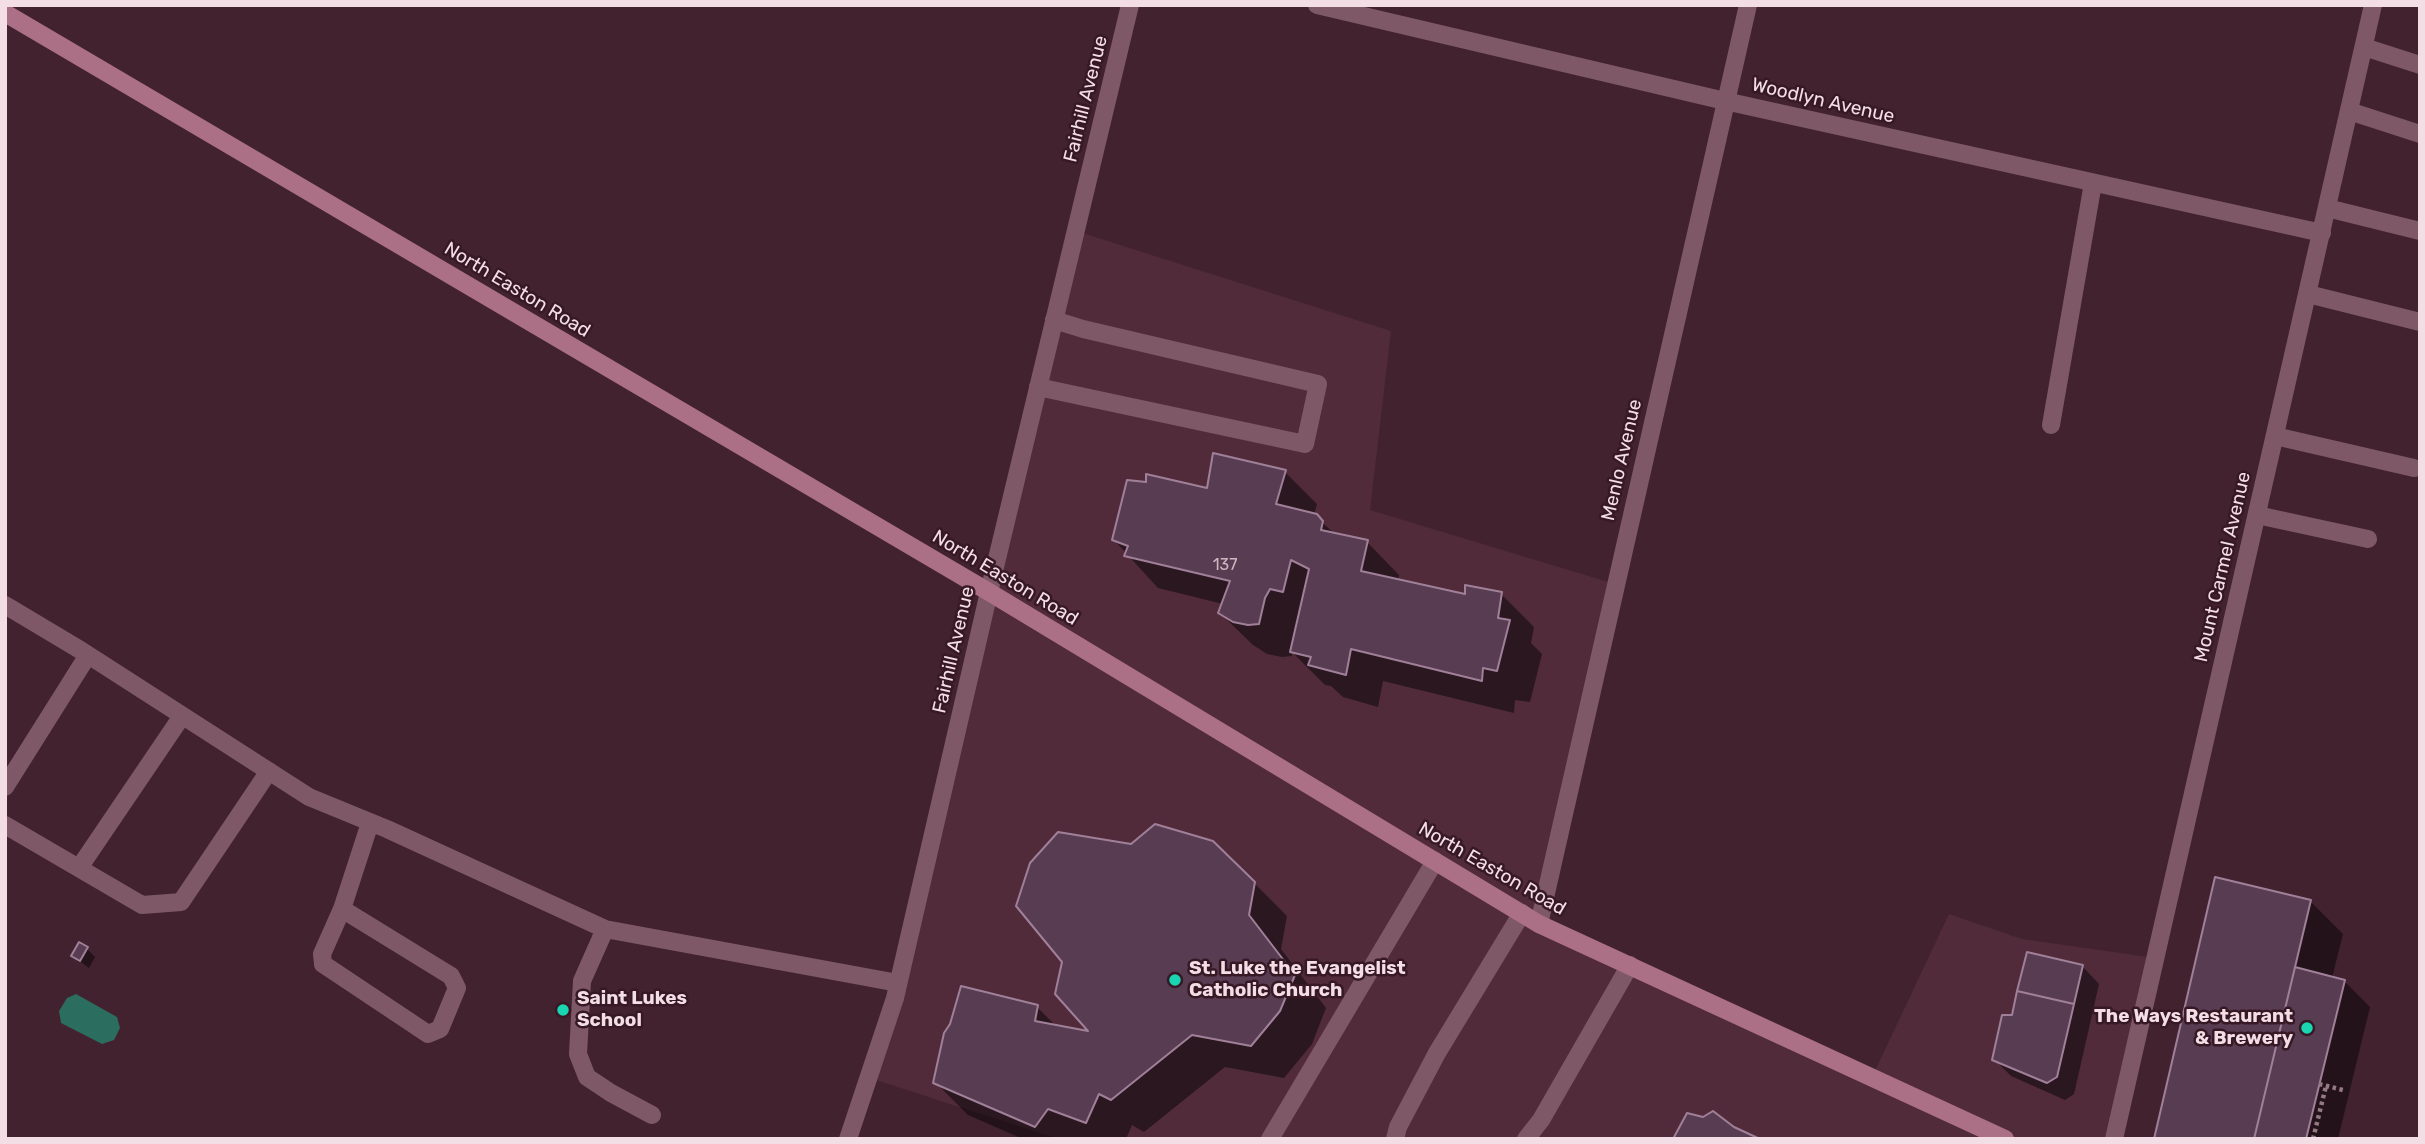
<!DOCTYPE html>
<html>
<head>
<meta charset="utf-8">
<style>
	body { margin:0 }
	#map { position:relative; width:2425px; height:1144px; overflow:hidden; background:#42222f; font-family:Rubik,sans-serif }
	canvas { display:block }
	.frame { position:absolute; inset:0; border:7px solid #f4dee5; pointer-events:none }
</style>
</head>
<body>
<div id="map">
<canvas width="2425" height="1144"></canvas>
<div class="frame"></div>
</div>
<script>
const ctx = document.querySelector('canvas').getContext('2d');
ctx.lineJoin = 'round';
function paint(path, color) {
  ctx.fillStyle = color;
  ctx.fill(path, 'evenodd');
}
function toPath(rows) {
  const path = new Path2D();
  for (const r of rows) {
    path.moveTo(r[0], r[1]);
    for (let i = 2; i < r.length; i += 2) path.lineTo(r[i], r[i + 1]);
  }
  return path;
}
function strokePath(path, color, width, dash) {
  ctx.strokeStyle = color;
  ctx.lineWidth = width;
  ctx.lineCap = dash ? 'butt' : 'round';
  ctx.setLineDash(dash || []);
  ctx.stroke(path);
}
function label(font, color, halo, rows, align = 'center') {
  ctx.font = font + ' Rubik,sans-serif';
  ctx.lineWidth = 5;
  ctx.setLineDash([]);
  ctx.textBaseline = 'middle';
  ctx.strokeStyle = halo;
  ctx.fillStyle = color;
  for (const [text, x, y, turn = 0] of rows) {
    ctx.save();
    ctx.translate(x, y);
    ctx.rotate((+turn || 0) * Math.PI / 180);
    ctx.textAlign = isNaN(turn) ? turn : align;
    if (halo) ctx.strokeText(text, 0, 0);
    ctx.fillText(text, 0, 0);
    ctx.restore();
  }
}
const built = toPath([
	[1076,231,1391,331,1370,510,1615,584,1539,924,1872,1077,1949,914,2022,939,2155,958,2114,1139,1058,1139,870,1078]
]);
const water = toPath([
	[76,994,117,1017,120,1028,114,1040,102,1044,61,1023,59,1011,67,998]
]);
const shadow = toPath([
	[1285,472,1317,504,1314,515,1336,535,1367,542,1399,575,1398,581,1466,596,1501,594,1534,627,1531,643,1542,654,1530,702,1515,700,1514,713,1383,681,1378,707,1343,697,1331,686,1325,685,1292,652,1292,656,1282,657,1267,654,1253,645,1220,613,1223,604,1158,588,1114,540,1209,490],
	[1254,883,1287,916,1281,949,1326,1008,1312,1044,1284,1078,1225,1067,1144,1132,1132,1125,1126,1139,1023,1139,968,1115,935,1082,951,1025,1037,1007,1057,1027,1093,1033],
	[2310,901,2343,934,2332,978,2344,981,2370,1007,2338,1139,2156,1139],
	[87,949,95,957,89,968,73,956],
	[2082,966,2099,984,2074,1094,2065,1100,2011,1076,1994,1059,2013,1017]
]);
const building = toPath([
	[1213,453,1286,470,1276,504,1317,514,1323,521,1321,530,1368,540,1361,571,1465,594,1465,585,1502,592,1498,618,1510,620,1497,671,1483,668,1482,681,1351,649,1346,675,1308,665,1311,657,1290,652,1309,569,1291,560,1283,592,1270,589,1265,598,1259,624,1248,625,1233,622,1218,613,1230,581,1124,556,1128,546,1112,540,1127,480,1146,482,1146,474,1207,488,1213,453],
	[1155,824,1213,841,1255,882,1249,915,1295,975,1280,1011,1251,1046,1192,1035,1111,1100,1099,1094,1086,1123,1048,1109,1035,1127,933,1083,944,1033,950,1024,961,986,1038,1005,1035,1021,1088,1031,1055,994,1062,962,1016,906,1030,863,1058,832,1131,844,1155,824],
	[2215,877,2311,900,2254,1139,2154,1139,2215,877],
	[79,942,88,947,80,961,71,956,79,942],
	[2027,952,2083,965,2074,1004,2017,991,2027,952],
	[2295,967,2345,980,2306,1139,2254,1139,2295,967],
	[2017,991,2074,1004,2057,1077,2047,1083,1992,1060,2002,1015,2012,1015,2017,991],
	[1713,1111,1734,1127,1760,1139,1673,1139,1687,1113,1703,1117,1713,1111]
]);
const path = toPath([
	[2319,1084,2343,1090],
	[2313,1139,2326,1086]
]);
const service = toPath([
	[2364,47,2420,65],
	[2349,111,2420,134],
	[2327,208,2420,231],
	[2308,294,2420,322],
	[1038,387,1305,444,1318,384,1083,329,1054,320],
	[2051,425,2093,183],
	[2275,436,2414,468],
	[2257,515,2368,539],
	[5,605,82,651,309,797,387,829,605,929,898,983],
	[5,787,88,655],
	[5,825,142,905,181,902,269,771],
	[79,868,182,716],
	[342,909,451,976,457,988,440,1029,428,1034,323,964,322,954,342,909,370,823],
	[605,929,582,981,578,1054,587,1077,611,1093,652,1115],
	[1270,1139,1435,861],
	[1395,1139,1398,1127,1437,1053,1522,913],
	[1526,1139,1541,1120,1630,965]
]);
const minor = toPath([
	[1317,5,1725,101,2322,233],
	[1539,924,1748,5],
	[848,1139,895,998,989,592,1130,5]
]);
const tertiary = toPath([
	[2114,1139,2373,5]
]);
const secondary = toPath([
	[5,13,989,592,1539,924,2005,1139]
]);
const markers = [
	[1175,980,7,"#19d5b2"],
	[563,1010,7,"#19d5b2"],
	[2307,1028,7,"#19d5b2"]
];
const numberNames = [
	["137",1225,565]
];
const streetNames = [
	["Fairhill Avenue",1086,99,-76],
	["Woodlyn Avenue",1823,101,13],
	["North Easton Road",517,290,31],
	["Menlo Avenue",1622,460,-77],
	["Mount Carmel Avenue",2223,567,-77],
	["North Easton Road",1005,578,31],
	["Fairhill Avenue",954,650,-77],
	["North Easton Road",1492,869,30]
];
const poiNames = [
	["St. Luke the Evangelist",1189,969],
	["Catholic Church",1189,991],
	["Saint Lukes",577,999],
	["School",577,1021],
	["The Ways Restaurant",2293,1017,"right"],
	["& Brewery",2293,1039,"right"]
];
paint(built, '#512b3a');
paint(water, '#2b6d5e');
paint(shadow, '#0007');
paint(building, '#583c52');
strokePath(building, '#a08099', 2);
strokePath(path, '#947883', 4.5, [3.5, 3.5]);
strokePath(service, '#7e5867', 18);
strokePath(minor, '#7e5867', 18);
strokePath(tertiary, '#7e5867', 18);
strokePath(secondary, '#ab6f86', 18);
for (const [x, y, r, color] of markers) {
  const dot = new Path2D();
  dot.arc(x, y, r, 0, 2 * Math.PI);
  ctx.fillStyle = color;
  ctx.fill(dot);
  strokePath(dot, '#371825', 2.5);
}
label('16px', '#cdb6c0', null, numberNames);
label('19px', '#f4dee5', '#371825', streetNames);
label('bold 19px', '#f4dee5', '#371825', poiNames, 'left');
</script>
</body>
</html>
